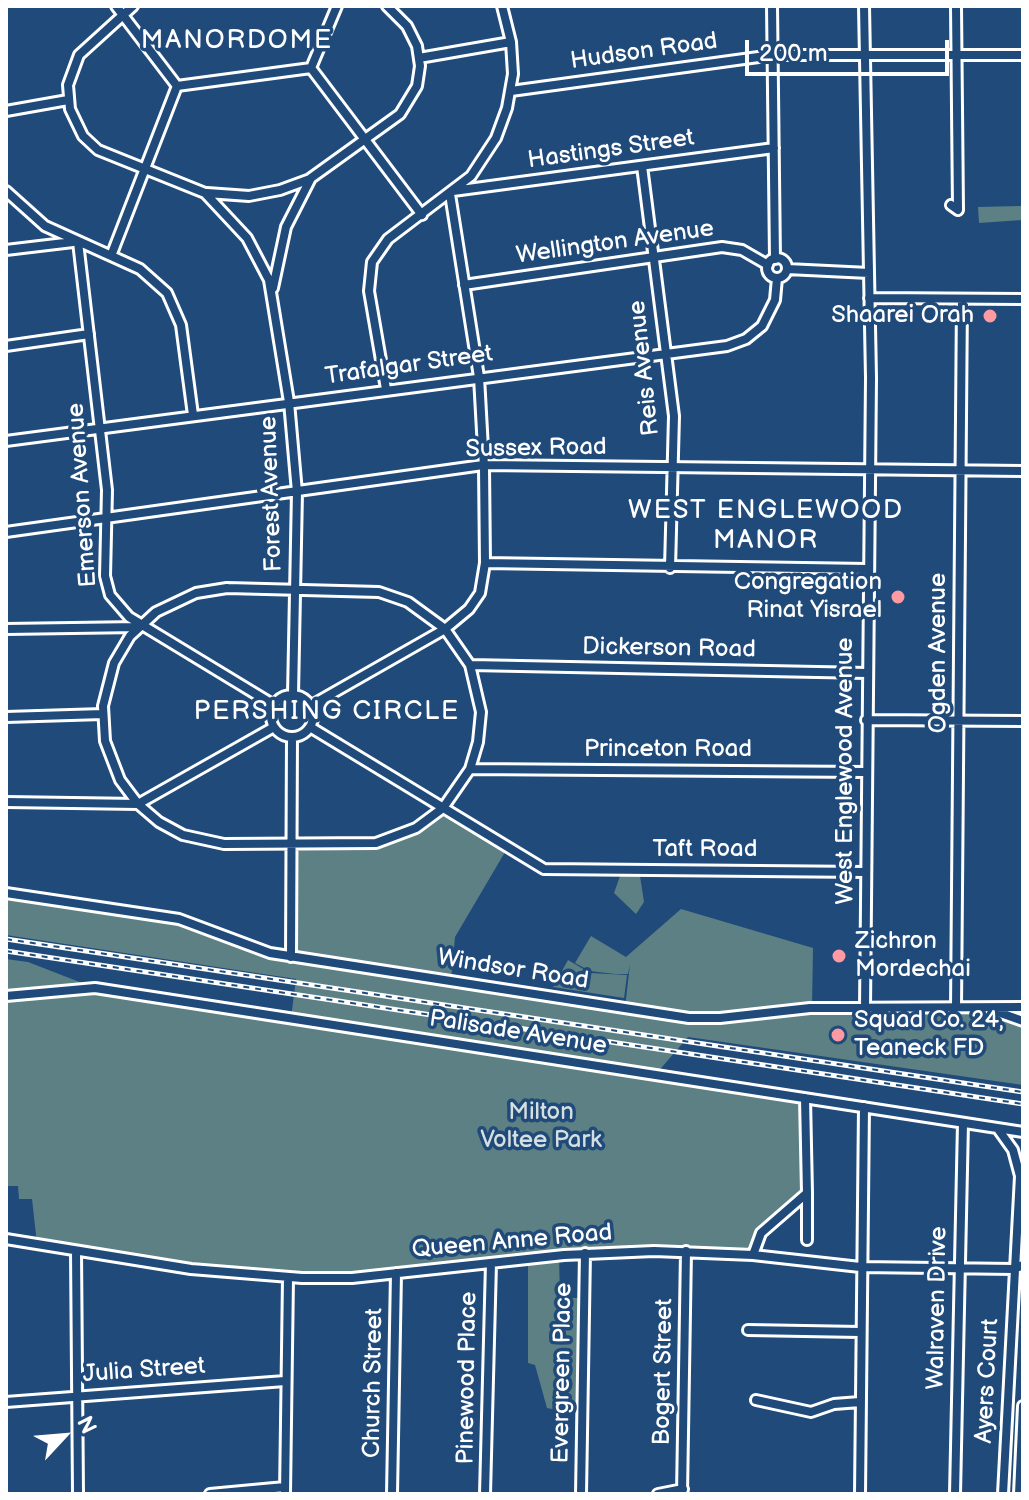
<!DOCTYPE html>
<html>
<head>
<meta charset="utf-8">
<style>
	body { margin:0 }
	#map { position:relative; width:1029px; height:1500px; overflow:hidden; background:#1f4a7a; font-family:"Balsamiq Sans",sans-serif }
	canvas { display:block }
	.frame { position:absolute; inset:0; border:8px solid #fff; pointer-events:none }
	.north { position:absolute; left:24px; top:1396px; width:80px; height:80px; -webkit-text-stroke:6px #1f4a7a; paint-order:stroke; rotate:64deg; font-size:22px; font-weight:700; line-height:32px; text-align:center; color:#fff }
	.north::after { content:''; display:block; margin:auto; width:28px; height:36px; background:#fff; clip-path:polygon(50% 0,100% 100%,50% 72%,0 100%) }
	.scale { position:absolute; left:745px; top:40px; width:204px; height:36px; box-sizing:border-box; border:4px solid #fff; border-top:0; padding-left:10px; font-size:24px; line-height:28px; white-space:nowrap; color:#fff; -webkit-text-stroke:6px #1f4a7a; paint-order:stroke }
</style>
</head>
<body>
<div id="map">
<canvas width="1029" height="1500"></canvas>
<div class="frame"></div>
<div class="north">N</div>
<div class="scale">200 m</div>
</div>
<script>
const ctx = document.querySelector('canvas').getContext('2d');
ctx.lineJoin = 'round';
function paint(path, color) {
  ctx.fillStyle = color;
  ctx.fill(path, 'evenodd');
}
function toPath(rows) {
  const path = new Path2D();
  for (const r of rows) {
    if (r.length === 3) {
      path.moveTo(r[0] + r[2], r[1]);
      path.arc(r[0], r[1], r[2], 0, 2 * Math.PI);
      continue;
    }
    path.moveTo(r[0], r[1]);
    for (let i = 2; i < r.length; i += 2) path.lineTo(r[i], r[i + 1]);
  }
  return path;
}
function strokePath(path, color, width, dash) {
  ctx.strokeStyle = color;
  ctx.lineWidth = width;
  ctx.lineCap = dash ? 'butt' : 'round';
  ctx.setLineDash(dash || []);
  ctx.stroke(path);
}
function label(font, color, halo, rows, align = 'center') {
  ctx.font = font + ' "Balsamiq Sans",sans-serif';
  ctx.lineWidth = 7;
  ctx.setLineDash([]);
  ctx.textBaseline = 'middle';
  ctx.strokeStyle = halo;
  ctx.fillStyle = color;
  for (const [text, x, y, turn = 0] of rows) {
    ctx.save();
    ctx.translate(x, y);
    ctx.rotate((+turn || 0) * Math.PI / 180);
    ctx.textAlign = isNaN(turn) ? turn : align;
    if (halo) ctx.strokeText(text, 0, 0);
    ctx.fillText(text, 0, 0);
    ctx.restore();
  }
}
const green = toPath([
	[1021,206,1022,220,979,223,978,207],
	[443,808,508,847,455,937,451,980,625,1008,630,964,628,974,615,974,590,971,575,963,591,936,626,957,681,909,813,948,812,1008,1023,1007,1023,1085,688,1037,656,1074,805,1098,807,1193,767,1227,753,1255,686,1251,559,1256,560,1298,584,1298,582,1408,566,1412,547,1408,535,1365,528,1363,528,1260,352,1278,207,1271,37,1244,32,1199,19,1199,18,1186,6,1186,6,959,28,962,95,988,291,1018,296,979,6,935,6,893,160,915,291,957,290,844,389,840],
	[620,876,640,876,644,902,636,914,614,893],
	[568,960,590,973,627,975,624,998,553,987]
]);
const minor = toPath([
	[133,6,79,55,68,85,70,109,83,136,98,150,205,193,247,238,269,280,289,402,297,492,293,695],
	[337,6,311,68,422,215],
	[772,6,775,259],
	[864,6,871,378,865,1009],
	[419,58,511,42],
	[177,86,311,68],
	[511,91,773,55,1023,55],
	[6,111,68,100],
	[642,166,674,416,670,568],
	[6,191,45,226,140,269,167,293,181,325,193,415],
	[453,191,774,148],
	[207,193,249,196,280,190,310,179],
	[951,205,958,210,956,6],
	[78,242,107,490,105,576,110,595,129,617,274,705],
	[6,250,73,242],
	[111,256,177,86,116,6],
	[777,268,10],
	[787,269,869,273],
	[464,285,722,247,742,250,768,265],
	[273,288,286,227,311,178,400,114,417,86,420,66,417,46,407,26,387,6],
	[869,298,1023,299],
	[6,346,89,334],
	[386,389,369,291,372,262,388,239,471,176,496,138,507,108,513,74,511,42,502,6],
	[6,441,727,346,746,339,762,326,775,300,777,278],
	[6,532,483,465,1023,471],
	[485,563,867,569],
	[227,588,379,592,408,602,445,629,470,665,481,712,478,742,470,769,443,808,416,828,376,843,224,844,183,835,159,822,138,804,120,780,105,741,103,706,114,663,130,636,156,612,196,593,227,588],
	[6,629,139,627],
	[470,665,867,673],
	[292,716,21],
	[310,706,445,629,469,609,480,593,485,563,484,467,479,377,450,194],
	[6,717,103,714],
	[866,720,1023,721],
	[310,727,544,869,866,872],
	[470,769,866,772],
	[6,802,138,804,274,727],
	[6,893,179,919,270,953,689,1018,720,1018,810,1008,1023,1007],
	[291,957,292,737],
	[6,996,95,988,1023,1132],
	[956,1008,962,299],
	[992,1010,1023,1021],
	[998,1129,1013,1150,1020,1176,1003,1494],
	[807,1193,807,1240],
	[6,1239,191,1269,302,1278,352,1278,564,1255,654,1251,753,1255,860,1267,1014,1269,1023,1265],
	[76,1251,78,1494],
	[753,1255,761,1233,807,1193,805,1098],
	[748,1330,860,1332],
	[756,1400,811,1412,834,1404,860,1402],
	[6,1402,285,1381],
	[210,1494,285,1487],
	[285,1494,288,1278],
	[392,1494,396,1273],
	[485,1494,491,1263],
	[581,1494,585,1253],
	[658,1494,683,1489],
	[682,1494,686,1251],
	[860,1494,864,1107],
	[955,1494,963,1123],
	[1019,1494,1023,1406]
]);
const rail = toPath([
	[6,939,1023,1092],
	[6,951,1023,1104]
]);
const markers = [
	[990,316,8,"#ff9aa2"],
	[898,597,8,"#ff9aa2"],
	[839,956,8,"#ff9aa2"],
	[838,1035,8,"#ff9aa2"]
];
const streetNames = [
	["Hudson Road",644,52,-8],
	["Hastings Street",611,150,-8],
	["Wellington Avenue",615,243,-8],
	["Trafalgar Street",409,366,-8],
	["Reis Avenue",645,368,-96],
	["Sussex Road",536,449,-1],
	["Forest Avenue",272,494,-92],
	["Emerson Avenue",83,495,-94],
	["Dickerson Road",669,649,1],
	["Ogden Avenue",939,653,-90],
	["Princeton Road",668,750],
	["West Englewood Avenue",846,771,-90],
	["Taft Road",705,850],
	["Windsor Road",513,970,9],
	["Palisade Avenue",518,1033,9],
	["Queen Anne Road",512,1242,-5],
	["Walraven Drive",938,1308,-89],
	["Julia Street",144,1371,-4],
	["Bogert Street",664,1372,-89],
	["Evergreen Place",563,1373,-89],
	["Pinewood Place",468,1378,-89],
	["Ayers Court",988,1381,-87],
	["Church Street",374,1383,-89]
];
const poiNames = [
	["Shaarei Orah",974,316],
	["Congregation",882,583],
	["Rinat Yisrael",882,611],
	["Zichron",855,942,"left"],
	["Mordechai",855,970,"left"],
	["Squad Co. 24,",854,1021,"left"],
	["Teaneck FD",854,1049,"left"]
];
const parkNames = [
	["Milton",541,1113],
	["Voltee Park",541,1141]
];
const neighbourhoodNames = [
	["MANORDOME",237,41],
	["WEST ENGLEWOOD",766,511],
	["MANOR",766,541],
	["PERSHING CIRCLE",327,712]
];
paint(green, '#5d8084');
strokePath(minor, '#fff', 14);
strokePath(minor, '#1f4a7a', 8);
strokePath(rail, '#fff', 5);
strokePath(rail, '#1f4a7a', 2, [6]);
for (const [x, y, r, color] of markers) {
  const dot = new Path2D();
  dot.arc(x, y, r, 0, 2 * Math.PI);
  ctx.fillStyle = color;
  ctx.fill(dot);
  strokePath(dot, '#1f4a7a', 3);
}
label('24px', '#fff', '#1f4a7a', streetNames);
label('24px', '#fff', '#1f4a7a', poiNames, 'right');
label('24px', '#d6dfe0', '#1f4a7a', parkNames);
ctx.letterSpacing = '2px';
label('26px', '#fff', '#1f4a7a', neighbourhoodNames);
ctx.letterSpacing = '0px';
</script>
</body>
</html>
